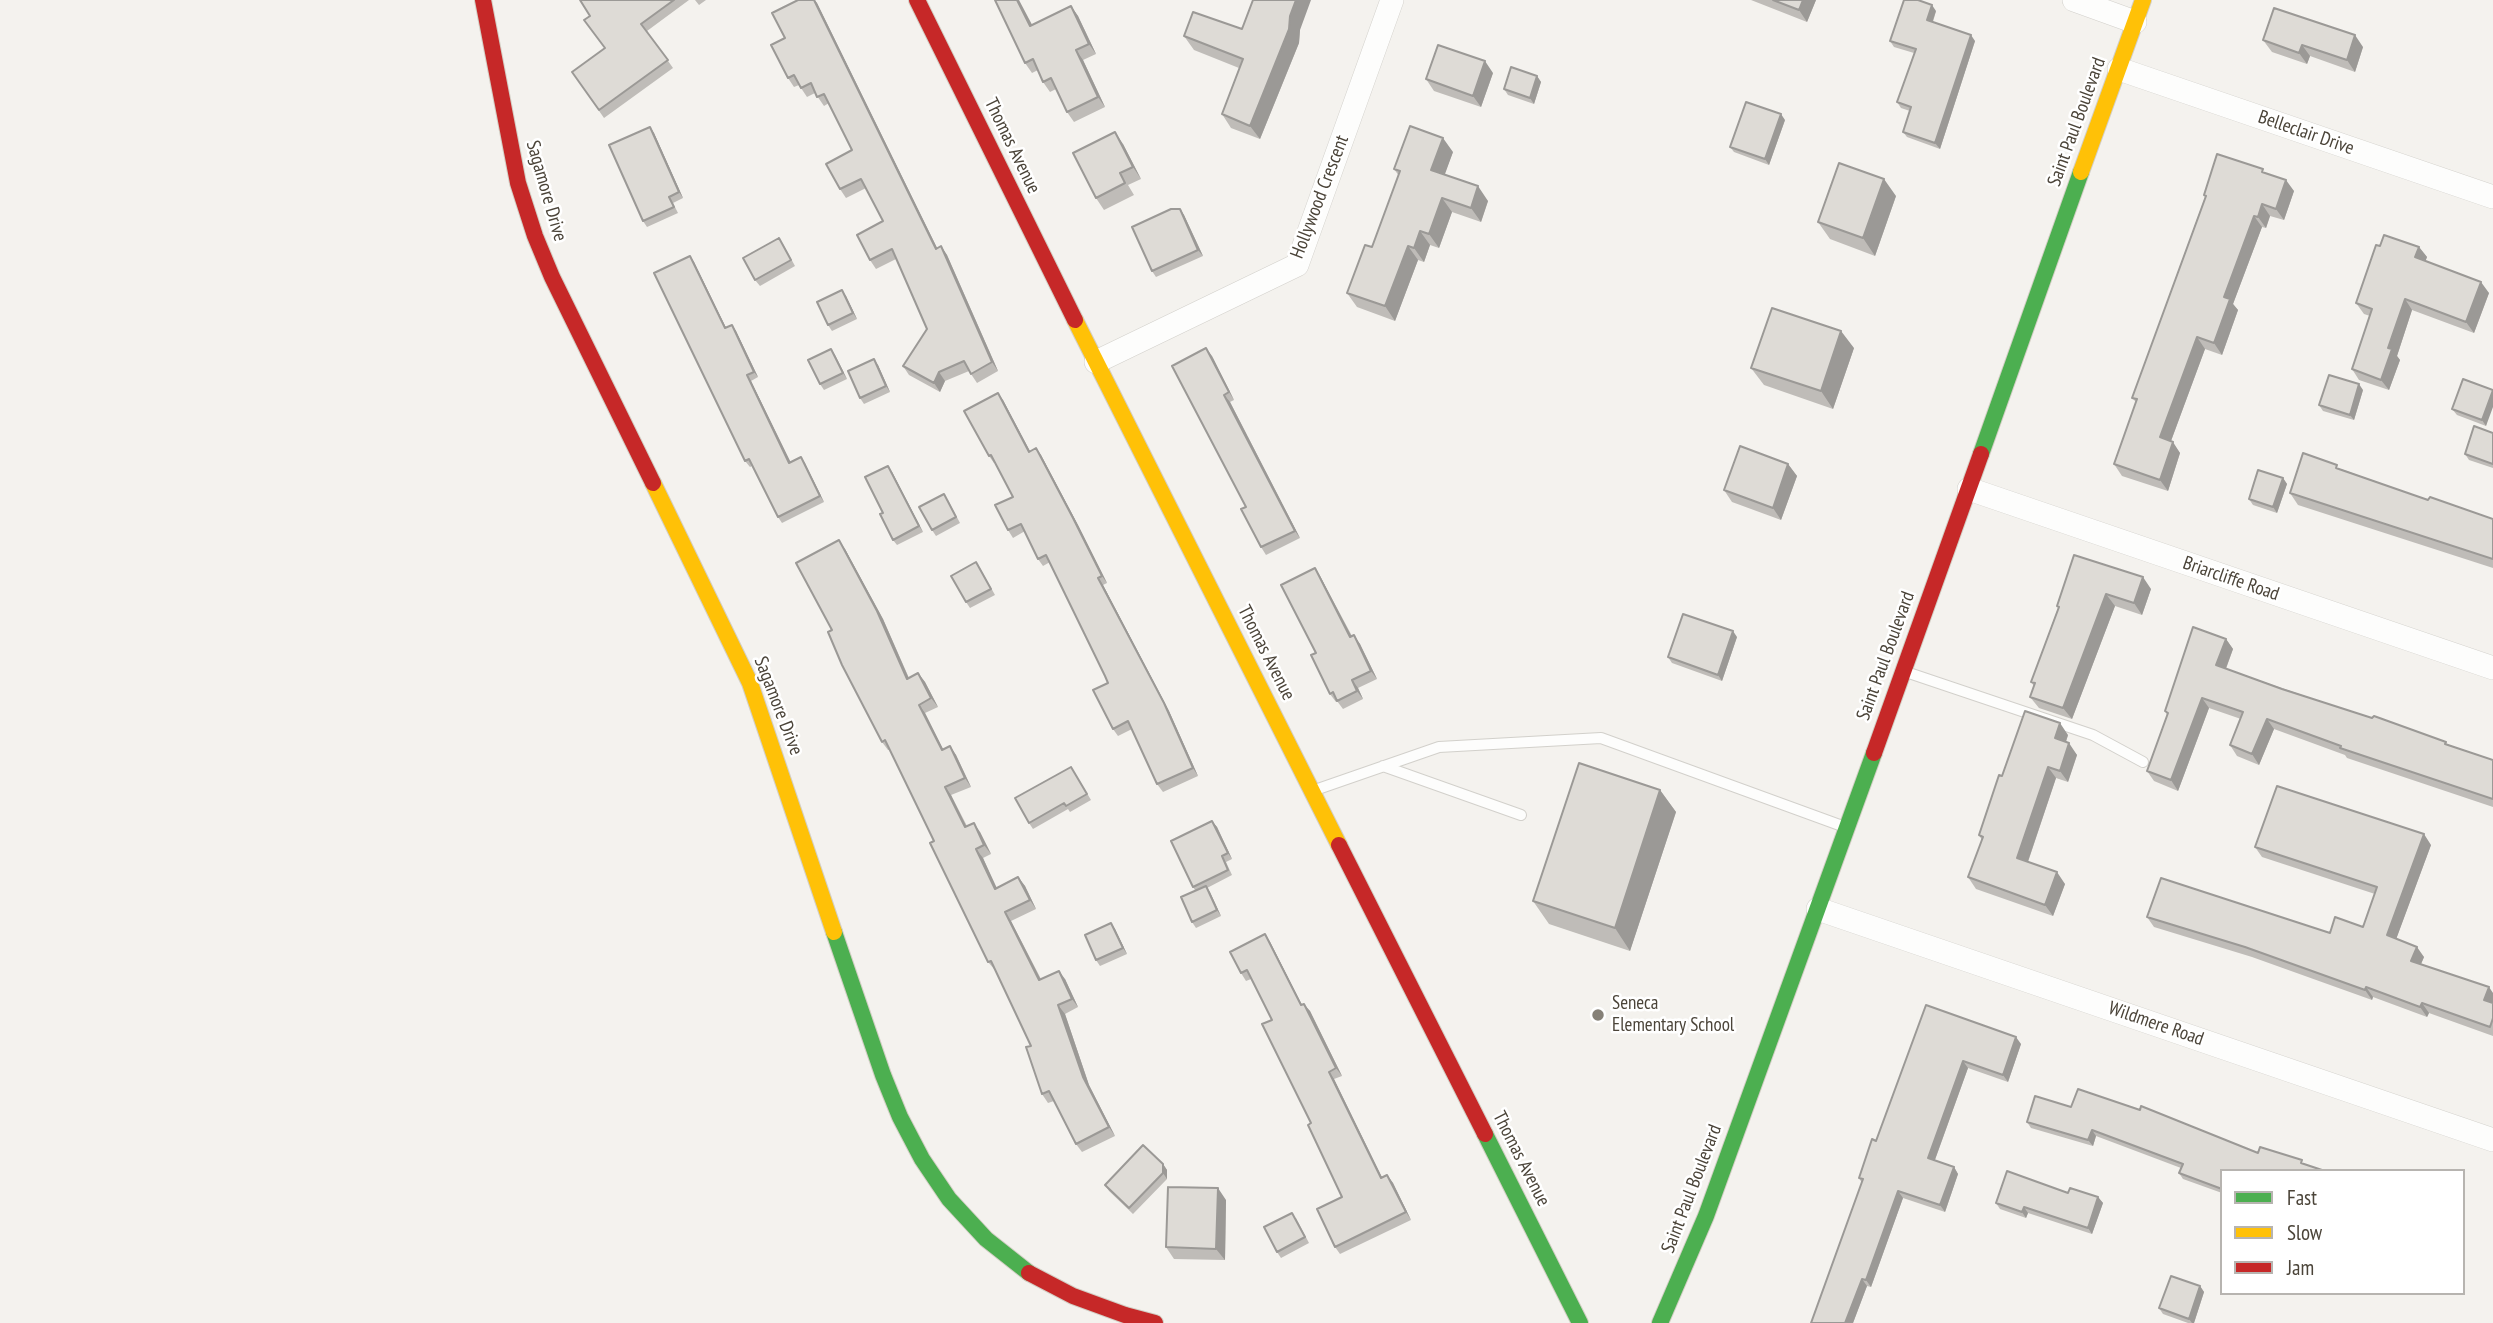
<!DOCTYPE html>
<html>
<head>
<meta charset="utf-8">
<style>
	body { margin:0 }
	#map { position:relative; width:2493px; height:1323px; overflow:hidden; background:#f4f2ee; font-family:"PT Sans Narrow",sans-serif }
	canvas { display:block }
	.legend { position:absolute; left:2220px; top:1169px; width:245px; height:126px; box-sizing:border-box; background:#fff; border:2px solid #b7b4b0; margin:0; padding:9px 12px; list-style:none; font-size:21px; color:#4b4439 }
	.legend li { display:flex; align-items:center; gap:14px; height:35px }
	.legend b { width:35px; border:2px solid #b7b4b0 }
</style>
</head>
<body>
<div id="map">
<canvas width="2493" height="1323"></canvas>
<ul class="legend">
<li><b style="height:9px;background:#4caf50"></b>Fast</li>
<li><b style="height:9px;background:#ffc107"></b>Slow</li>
<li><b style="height:9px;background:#c62828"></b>Jam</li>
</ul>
</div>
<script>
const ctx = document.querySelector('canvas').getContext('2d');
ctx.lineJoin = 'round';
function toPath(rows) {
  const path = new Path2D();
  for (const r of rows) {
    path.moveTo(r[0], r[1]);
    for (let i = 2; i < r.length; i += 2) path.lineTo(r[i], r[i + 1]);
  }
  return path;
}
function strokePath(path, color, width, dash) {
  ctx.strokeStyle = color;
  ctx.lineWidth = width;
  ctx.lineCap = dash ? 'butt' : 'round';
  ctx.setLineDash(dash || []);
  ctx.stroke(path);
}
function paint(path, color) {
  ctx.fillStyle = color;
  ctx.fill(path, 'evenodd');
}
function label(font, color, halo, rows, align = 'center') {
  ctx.font = font + ' "PT Sans Narrow",sans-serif';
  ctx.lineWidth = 5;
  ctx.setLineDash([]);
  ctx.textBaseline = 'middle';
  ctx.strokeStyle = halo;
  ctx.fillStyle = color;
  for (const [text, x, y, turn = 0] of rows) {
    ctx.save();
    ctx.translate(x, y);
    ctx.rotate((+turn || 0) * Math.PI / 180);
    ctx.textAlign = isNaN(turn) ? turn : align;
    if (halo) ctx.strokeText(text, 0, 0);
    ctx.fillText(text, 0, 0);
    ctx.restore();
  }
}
const lane = toPath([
	[1906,672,2093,735,2143,762],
	[1383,766,1521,815],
	[1315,790,1439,747,1601,738,1845,827]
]);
const street = toPath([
	[2074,0,2135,22],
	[2119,69,2493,197],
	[1096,362,1297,265,1392,0],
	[1969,489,2493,668],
	[1818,909,2493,1140]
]);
const fast = toPath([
	[1981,454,2081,172],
	[834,932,883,1075,900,1117,922,1159,949,1199,986,1239,1029,1273],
	[1485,1134,1580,1323],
	[1660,1323,1706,1216,1874,753]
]);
const slow = toPath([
	[2081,172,2143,0],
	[1075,320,1339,845],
	[653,483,750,683,834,932]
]);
const jam = toPath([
	[483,0,518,183,535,236,552,277,653,483],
	[917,0,1075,320],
	[1874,753,1981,454],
	[1339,845,1485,1134],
	[1029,1273,1073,1296,1125,1315,1155,1323]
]);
const wall = toPath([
	[580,0,689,0,647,31,673,68,604,118,572,72,605,48,590,16],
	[695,0,706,0,699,5],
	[798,0,815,0,817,3,937,248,941,246,947,255,998,371,977,383,969,371,945,381,940,392,909,375,903,366,927,329,896,259,876,269,870,260,883,221,866,188,846,198,840,189,852,150,829,103,824,106,815,93,807,97,799,85,794,87,788,78,785,38],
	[1751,0,1816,0,1807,22],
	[1071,6,1078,16,1096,54,1083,60,1105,107,1074,122,1067,112,1056,89,1050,92,1043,82,1038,70,1032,73,1025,63,1032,25],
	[1936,11,1933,22,1975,41,1940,149,1907,137,1903,132,1910,111,1901,108,1897,102,1914,53,1894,47,1890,41],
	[1242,29,1300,30,1299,43,1260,139,1231,128,1222,114,1239,68,1194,50,1184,36],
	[2263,40,2363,47,2355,72,2310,56,2307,64,2272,52],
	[1493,73,1481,107,1434,91,1426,79],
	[1537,76,1541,82,1534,104,1508,95,1504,89],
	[1785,120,1769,165,1734,152,1730,147],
	[650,127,654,133,683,198,673,203,678,213,647,227,643,221],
	[1123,144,1141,179,1128,185,1134,195,1104,210,1096,198],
	[1453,152,1444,175,1488,201,1481,222,1452,212,1439,248,1430,245,1424,262,1418,260,1395,321,1357,307,1347,293,1372,247,1399,176,1394,169],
	[2266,173,2294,191,2284,220,2270,216,2266,228,2262,227,2233,304,2238,310,2222,355,2205,349,2171,441,2180,453,2168,491,2122,476,2114,464,2136,402,2132,398,2205,197,2204,195],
	[1896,196,1875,256,1830,239,1818,222],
	[1180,209,1184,215,1203,256,1156,277,1152,271],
	[783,244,795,266,760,286,755,280],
	[2380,246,2419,247,2427,257,2425,261,2489,293,2474,333,2412,310,2397,356,2400,360,2389,390,2359,380,2352,369,2370,316,2364,314,2356,303],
	[690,256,694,262,726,328,732,325,736,331,758,377,751,381,790,462,801,457,824,502,782,523,778,517,752,466,750,467,745,461],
	[846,296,857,319,832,331,828,325],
	[1854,348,1833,409,1764,385,1751,368],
	[831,349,847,379,824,390,820,384],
	[1212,356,1234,400,1230,402,1300,538,1266,555,1261,547,1246,507],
	[878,365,890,392,864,404,860,398],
	[2363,390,2354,420,2323,411,2319,405],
	[2493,390,2486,426,2457,415,2452,409],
	[1003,400,1030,451,1036,448,1041,455,1078,525,1107,583,1103,585,1169,711,1198,776,1163,792,1157,784,1132,729,1118,736,1113,729,1108,683,1105,676,1050,562,1043,566,1038,559,1025,531,1013,538,1008,530,1013,497,995,462,994,463,989,456],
	[2493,433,2493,468,2469,460,2465,454],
	[1788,464,1797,476,1781,520,1732,502,1724,490],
	[2341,469,2428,500,2493,519,2493,568,2298,505,2290,493],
	[892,472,923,532,897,545,893,540,883,513],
	[2283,478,2287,484,2277,513,2253,505,2249,499],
	[948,500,960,523,936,536,932,530],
	[845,549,883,619,909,678,918,673,925,682,938,707,925,713,943,749,950,746,956,755,971,787,951,795,967,826,980,832,991,854,983,858,996,888,1018,877,1025,886,1036,909,1011,921,1041,979,1065,979,1078,1007,1065,1014,1089,1085,1115,1136,1082,1152,1076,1144,1054,1101,1048,1103,1042,1094,1031,1046,995,970,988,962,934,841,890,750,888,750,882,742,832,630],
	[2074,555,2151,589,2142,615,2115,606,2072,719,2039,708,2030,697,2034,686,2031,682,2058,608,2057,606],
	[980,568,995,595,970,608,966,602],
	[1315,568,1320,576,1352,636,1360,644,1377,679,1358,688,1363,699,1343,709,1337,701,1336,702,1330,694,1316,653],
	[1737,637,1722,681,1672,663,1668,657],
	[2226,639,2233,649,2226,669,2493,760,2493,807,2347,758,2345,755,2274,729,2259,765,2237,756,2230,745,2241,719,2209,708,2178,791,2154,781,2147,771,2167,715,2165,711],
	[2068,735,2066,742,2077,755,2068,782,2056,778,2028,862,2065,884,2053,916,1976,889,1968,877,1982,840,1979,835,2002,776],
	[1075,773,1091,800,1070,812,1068,809,1033,829,1029,823],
	[1660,790,1676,812,1630,951,1549,924,1533,901],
	[1212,821,1217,827,1232,859,1226,862,1232,875,1207,888,1221,916,1196,928,1192,922,1195,890,1193,887],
	[2431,845,2396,939,2424,957,2421,964,2493,993,2493,1036,2429,1013,2427,1017,2373,997,2372,1000,2252,957,2154,927,2147,917,2330,933,2363,927,2375,894,2262,857,2255,847],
	[1111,923,1115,929,1127,954,1100,966,1096,960],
	[1265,934,1270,942,1302,1005,1310,1011,1342,1076,1334,1079,1382,1177,1387,1175,1393,1183,1411,1220,1340,1254,1335,1247,1342,1197,1311,1123,1272,1020,1251,979,1246,981,1241,973],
	[1926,1005,2021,1044,2008,1082,1968,1068,1935,1160,1954,1167,1958,1174,1945,1212,1903,1198,1871,1287,1867,1286,1853,1323,1811,1323,1862,1183,1859,1178,1876,1141],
	[2071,1107,2258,1153,2304,1164,2222,1171,2222,1193,2183,1179,2179,1173,2181,1168,2096,1136,2093,1146,2031,1128,2027,1122],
	[1163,1164,1167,1170,1167,1179,1133,1214,1109,1191,1105,1185],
	[2068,1193,2098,1197,2103,1203,2092,1234,2028,1213,2026,1218,2000,1209,1996,1203],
	[1226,1200,1225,1260,1174,1259,1166,1247],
	[1296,1218,1309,1243,1281,1258,1277,1252],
	[2200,1286,2204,1292,2194,1323,2188,1323,2163,1314,2159,1308]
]);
const shadedWall = toPath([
	[814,0,817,3,942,258,936,249],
	[1017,0,1019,0,1038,36,1030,26],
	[1296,0,1311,0,1300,30,1299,43,1260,139,1250,126],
	[1803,0,1816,0,1807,22,1799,10],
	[1932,5,1936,11,1931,26,1927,20],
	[1071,6,1078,16,1096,54,1089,44],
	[1971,35,1975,41,1940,149,1935,143],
	[2355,35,2363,47,2355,72,2347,60],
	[2302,45,2310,56,2307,64,2299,53],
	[1076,50,1083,60,1105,107,1098,97],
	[1485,61,1493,73,1481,107,1473,96],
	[1537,76,1541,82,1534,104,1530,98],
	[1781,114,1785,120,1769,165,1765,159],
	[650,127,654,133,683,198,679,192],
	[1115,132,1123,144,1141,179,1133,167],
	[1443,138,1453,152,1441,185,1431,170],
	[1884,179,1896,196,1875,256,1863,238],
	[2286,180,2294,191,2284,220,2276,209],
	[1478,186,1488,201,1481,222,1471,208],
	[1442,198,1452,212,1439,248,1429,234],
	[2262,204,2270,216,2266,228,2258,217],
	[1180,209,1184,215,1203,256,1198,250],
	[2254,216,2262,227,2233,304,2238,310,2222,355,2214,343,2224,297],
	[1420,231,1430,245,1424,262,1414,248],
	[941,246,947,255,998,371,992,362],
	[1408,246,1418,260,1395,321,1385,306],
	[2419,247,2427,257,2423,268,2415,257],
	[690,256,694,262,729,334,725,328],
	[2481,282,2489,293,2474,333,2466,322],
	[842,290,846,296,857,319,853,313],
	[2405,299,2412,310,2397,356,2400,360,2389,390,2381,380,2388,348],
	[732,325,736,331,758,377,754,372],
	[1841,331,1854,348,1833,409,1821,391],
	[2197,337,2205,349,2168,449,2160,437],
	[1206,348,1212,356,1234,400,1229,392],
	[831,349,835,355,847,379,843,373],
	[874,359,878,365,890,392,886,386],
	[939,372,945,381,940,392,934,383],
	[747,375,751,381,794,469,789,463],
	[2359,384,2363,390,2354,420,2350,415],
	[2493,390,2493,407,2486,426,2482,420],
	[998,393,1003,400,1034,459,1029,452],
	[1224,395,1230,402,1300,538,1295,531],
	[2173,442,2180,453,2168,491,2160,480],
	[1036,448,1041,455,1078,525,1107,583,1102,576],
	[801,457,805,463,824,502,820,496],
	[1788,464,1797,476,1781,520,1773,508],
	[888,466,892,472,923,532,919,526],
	[2283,478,2287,484,2277,513,2273,507],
	[839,540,845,549,883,619,913,688,907,679],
	[1315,568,1320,576,1356,645,1350,637],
	[2143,577,2151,589,2142,615,2134,603],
	[1098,578,1103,585,1169,711,1198,776,1193,768],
	[2106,594,2115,606,2072,719,2063,708],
	[1733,631,1737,637,1722,681,1718,675],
	[1354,635,1360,644,1377,679,1371,671],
	[2226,639,2233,649,2223,676,2216,665],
	[918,673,925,682,938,707,931,698],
	[1352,680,1358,688,1363,699,1357,691],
	[2202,698,2209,708,2178,791,2171,780],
	[919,705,925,713,948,759,942,750],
	[2267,719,2274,729,2259,765,2252,754],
	[2060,723,2068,735,2063,750,2055,738],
	[2069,743,2077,755,2068,782,2060,771],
	[950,746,956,755,971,787,965,778],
	[2048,767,2056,778,2025,870,2017,858],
	[945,787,951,795,971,836,965,827],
	[1660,790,1676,812,1630,951,1615,928],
	[1212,821,1217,827,1232,859,1228,853],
	[974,823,980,832,991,854,984,845],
	[2424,834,2431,845,2394,945,2387,935],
	[976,849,983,858,1001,897,995,889],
	[2057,872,2065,884,2053,916,2045,905],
	[1018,877,1025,886,1036,909,1030,900],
	[1206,886,1210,892,1221,916,1217,910],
	[1005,912,1011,921,1045,988,1039,980],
	[1111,923,1115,929,1127,954,1123,948],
	[1265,934,1270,942,1306,1013,1301,1005],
	[2417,947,2424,957,2418,971,2411,961],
	[1059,971,1065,979,1078,1007,1072,999],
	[2366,987,2373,997,2372,1000,2365,990],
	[2489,987,2493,993,2493,1005,2484,1000],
	[2422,1003,2429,1013,2427,1017,2420,1007],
	[1304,1004,1310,1011,1342,1076,1336,1068],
	[1058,1005,1065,1014,1089,1085,1115,1136,1109,1127,1083,1077],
	[2016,1037,2021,1044,2008,1082,2003,1075],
	[1963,1061,1968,1068,1933,1165,1928,1158],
	[1329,1072,1334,1079,1386,1186,1381,1178],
	[2092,1130,2096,1136,2093,1146,2088,1140],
	[1163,1164,1167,1170,1167,1179,1163,1173],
	[1954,1167,1958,1174,1945,1212,1940,1205],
	[1387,1175,1393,1183,1411,1220,1406,1212],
	[1218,1188,1226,1200,1225,1260,1216,1249],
	[1898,1191,1903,1198,1871,1287,1866,1280],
	[2098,1197,2103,1203,2092,1234,2088,1228],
	[2024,1207,2028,1213,2026,1218,2022,1212],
	[1862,1279,1867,1286,1853,1323,1845,1323],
	[2200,1286,2204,1292,2194,1323,2192,1323,2189,1319]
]);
const building = toPath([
	[580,0,674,0,641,24,668,60,599,110,572,72,605,48,584,20,590,16,580,0],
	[798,0,814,0,936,249,941,246,992,362,971,374,964,361,939,372,934,383,903,366,927,329,892,249,870,260,857,235,883,221,861,179,840,189,826,164,852,150,824,94,817,97,811,83,801,88,794,75,788,78,771,45,785,38,772,13,798,0],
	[995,0,1017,0,1030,26,1071,6,1089,44,1076,50,1098,97,1067,112,1051,78,1043,82,1033,59,1025,63,995,0],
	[1253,0,1296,0,1290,16,1289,29,1250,126,1222,114,1243,59,1184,36,1193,12,1242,29,1253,0],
	[1773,0,1803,0,1799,10,1773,0],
	[1904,0,1918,0,1932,5,1927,20,1971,35,1935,143,1903,132,1911,107,1897,102,1916,49,1890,41,1904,0],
	[2274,8,2355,35,2347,60,2302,45,2299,53,2263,40,2274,8],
	[1438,45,1485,61,1473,96,1426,79,1438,45],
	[1511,67,1537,76,1530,98,1504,89,1511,67],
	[1746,102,1781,114,1765,159,1730,147,1746,102],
	[1410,126,1443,138,1431,170,1478,186,1471,208,1442,198,1429,234,1420,231,1414,248,1408,246,1385,306,1347,293,1365,245,1372,247,1400,171,1394,169,1410,126],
	[650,127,679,192,669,197,674,207,643,221,609,145,650,127],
	[1115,132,1133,167,1120,173,1125,183,1096,198,1073,153,1115,132],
	[2217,154,2263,169,2262,172,2286,180,2276,209,2262,204,2258,217,2254,216,2224,297,2230,299,2214,343,2197,337,2160,437,2173,442,2160,480,2114,464,2137,399,2132,398,2206,196,2204,195,2217,154],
	[1839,163,1884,179,1863,238,1818,222,1839,163],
	[1171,209,1180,209,1198,250,1152,271,1132,227,1171,209],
	[2384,235,2419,247,2415,257,2481,282,2466,322,2405,299,2388,348,2392,349,2381,380,2352,369,2372,309,2356,303,2376,245,2380,246,2384,235],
	[779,238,791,260,755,280,743,258,779,238],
	[690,256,725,328,732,325,754,372,747,375,789,463,801,457,820,496,778,517,749,459,745,461,654,273,690,256],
	[842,290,853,313,828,325,817,302,842,290],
	[1772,308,1841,331,1821,391,1751,368,1772,308],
	[1206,348,1229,392,1224,395,1295,531,1261,547,1241,509,1246,507,1172,366,1206,348],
	[831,349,843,373,820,384,808,360,831,349],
	[874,359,886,386,860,398,848,371,874,359],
	[2329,375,2359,384,2350,415,2319,405,2329,375],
	[2463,379,2493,390,2482,420,2452,409,2463,379],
	[998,393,1029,452,1036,448,1073,518,1102,576,1098,578,1164,703,1193,768,1157,784,1128,721,1113,729,1093,690,1108,683,1105,676,1046,555,1038,559,1021,524,1008,530,995,505,1013,497,991,455,989,456,964,411,998,393],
	[2474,426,2493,433,2493,464,2465,454,2474,426],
	[1740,446,1788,464,1773,508,1724,490,1740,446],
	[2303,453,2337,465,2336,468,2428,500,2430,497,2493,519,2493,559,2290,493,2303,453],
	[888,466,919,526,893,540,880,514,883,513,865,477,888,466],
	[2258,470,2283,478,2273,507,2249,499,2258,470],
	[944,494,956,517,932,530,919,507,944,494],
	[839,540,877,611,907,679,918,673,931,698,919,705,942,750,950,746,965,778,945,787,965,827,974,823,984,845,976,849,995,889,1018,877,1030,900,1005,912,1039,980,1059,971,1072,999,1058,1005,1083,1077,1109,1127,1076,1144,1049,1091,1042,1094,1026,1047,1031,1046,991,961,988,962,930,843,934,841,885,740,882,742,842,665,828,632,832,630,796,563,839,540],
	[2074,555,2143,577,2134,603,2106,594,2063,708,2030,697,2035,683,2031,682,2059,607,2057,606,2074,555],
	[976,562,991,589,966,602,951,576,976,562],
	[1315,568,1350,637,1354,635,1371,671,1352,680,1357,691,1337,701,1333,692,1330,694,1311,655,1316,653,1281,585,1315,568],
	[1683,614,1733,631,1718,675,1668,657,1683,614],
	[2193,627,2226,639,2216,665,2282,689,2372,718,2374,716,2446,742,2445,744,2493,760,2493,799,2340,748,2341,746,2267,719,2252,754,2230,745,2243,712,2202,698,2171,780,2147,771,2168,713,2165,711,2193,627],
	[2025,711,2060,723,2055,738,2069,743,2060,771,2048,767,2017,858,2057,872,2045,905,1968,877,1983,837,1979,835,1999,775,2002,776,2025,711],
	[1579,763,1660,790,1615,928,1533,901,1579,763],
	[1071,767,1087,794,1066,806,1064,803,1029,823,1015,798,1071,767],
	[2277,786,2424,834,2387,935,2417,947,2411,961,2489,987,2484,1000,2493,1003,2493,1018,2490,1027,2422,1003,2420,1007,2366,987,2365,990,2245,947,2147,917,2161,878,2330,933,2335,917,2363,927,2377,887,2255,847,2277,786],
	[1212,821,1228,853,1222,856,1228,870,1193,887,1171,841,1212,821],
	[1206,886,1217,910,1192,922,1181,897,1206,886],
	[1111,923,1123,948,1096,960,1085,935,1111,923],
	[1265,934,1301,1005,1304,1004,1336,1068,1329,1072,1381,1178,1387,1175,1406,1212,1335,1247,1317,1209,1342,1197,1308,1125,1311,1123,1262,1024,1272,1020,1247,970,1241,973,1230,952,1265,934],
	[1926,1005,2016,1037,2003,1075,1963,1061,1928,1158,1954,1167,1940,1205,1898,1191,1866,1280,1862,1279,1845,1323,1811,1323,1863,1179,1859,1178,1872,1139,1876,1141,1926,1005],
	[2078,1089,2140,1110,2141,1106,2258,1153,2260,1147,2302,1160,2301,1163,2325,1171,2222,1171,2222,1189,2179,1173,2183,1164,2092,1130,2088,1140,2027,1122,2035,1096,2071,1107,2078,1089],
	[1143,1145,1163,1164,1163,1173,1129,1208,1105,1185,1143,1145],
	[2007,1171,2068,1193,2070,1188,2098,1197,2088,1228,2024,1207,2022,1212,1996,1203,2007,1171],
	[1168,1187,1218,1188,1216,1249,1166,1247,1168,1187],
	[1292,1213,1305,1237,1277,1252,1264,1227,1292,1213],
	[2171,1276,2200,1286,2189,1319,2159,1308,2171,1276]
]);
const markers = [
	[1598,1015,7,"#868178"]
];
const streetNames = [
	["Saint Paul Boulevard",2077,122,-70],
	["Belleclair Drive",2306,133,19],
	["Thomas Avenue",1012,146,64],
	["Sagamore Drive",546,191,74],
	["Hollywood Crescent",1320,197,-69],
	["Briarcliffe Road",2231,579,19],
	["Thomas Avenue",1266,653,63],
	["Saint Paul Boulevard",1886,656,-70],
	["Sagamore Drive",778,706,69],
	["Wildmere Road",2156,1024,19],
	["Thomas Avenue",1521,1159,63],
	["Saint Paul Boulevard",1692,1189,-69]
];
const poiNames = [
	["Seneca",1612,1004],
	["Elementary School",1612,1026]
];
strokePath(lane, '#d2d0cb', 12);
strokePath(street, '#d2d0cb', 24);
strokePath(fast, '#d3cfc5', 18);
strokePath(slow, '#d3cfc5', 18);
strokePath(jam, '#d3cfc5', 18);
strokePath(lane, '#fdfdfc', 10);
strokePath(street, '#fdfdfc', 23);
strokePath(fast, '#4caf50', 16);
strokePath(slow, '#ffc107', 16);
strokePath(jam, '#c62828', 16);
paint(wall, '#bfbcb8');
paint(shadedWall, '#9b9996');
paint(building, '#dedbd6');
strokePath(building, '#9b9996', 2);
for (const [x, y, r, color] of markers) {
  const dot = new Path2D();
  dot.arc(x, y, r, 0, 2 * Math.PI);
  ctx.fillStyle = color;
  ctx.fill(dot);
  strokePath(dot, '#fff', 2.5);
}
label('19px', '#4b4439', '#fff', streetNames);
label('19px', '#4b4439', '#fff', poiNames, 'left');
</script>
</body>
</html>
